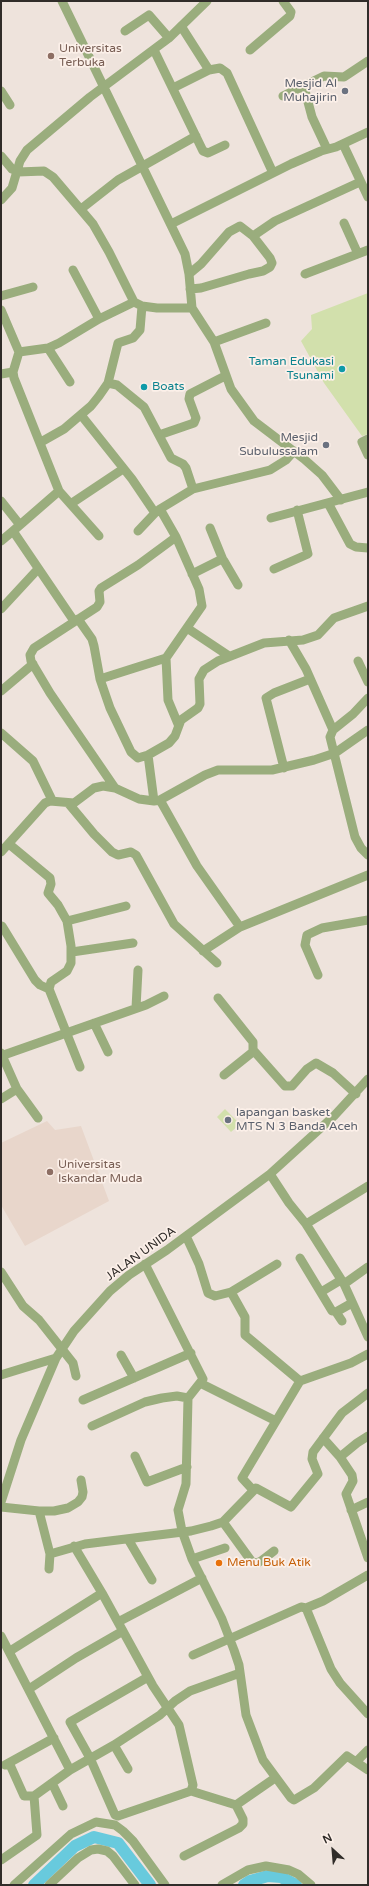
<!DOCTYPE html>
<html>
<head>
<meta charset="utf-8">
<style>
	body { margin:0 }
	#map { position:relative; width:369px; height:1886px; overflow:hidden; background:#eee3dc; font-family:"Varela Round",sans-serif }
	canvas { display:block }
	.frame { position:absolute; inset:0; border:2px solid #302c29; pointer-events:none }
	.north { position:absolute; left:313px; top:1830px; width:40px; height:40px; -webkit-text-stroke:3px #fcf0e9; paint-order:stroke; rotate:334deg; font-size:11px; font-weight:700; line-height:16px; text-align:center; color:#302c29 }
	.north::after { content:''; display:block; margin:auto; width:14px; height:18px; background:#302c29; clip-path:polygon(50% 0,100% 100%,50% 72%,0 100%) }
</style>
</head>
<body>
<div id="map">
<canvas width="369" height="1886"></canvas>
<div class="frame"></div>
<div class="north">N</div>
</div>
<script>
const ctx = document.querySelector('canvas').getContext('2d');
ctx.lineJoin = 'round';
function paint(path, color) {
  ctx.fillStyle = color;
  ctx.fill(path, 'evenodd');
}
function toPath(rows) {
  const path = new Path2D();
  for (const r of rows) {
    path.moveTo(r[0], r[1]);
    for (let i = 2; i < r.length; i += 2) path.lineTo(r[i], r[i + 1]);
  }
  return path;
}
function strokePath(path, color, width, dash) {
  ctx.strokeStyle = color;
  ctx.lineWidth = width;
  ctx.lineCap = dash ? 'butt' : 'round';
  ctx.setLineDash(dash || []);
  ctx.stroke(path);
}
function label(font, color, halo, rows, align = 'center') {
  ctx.font = font + ' "Varela Round",sans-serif';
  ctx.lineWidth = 3.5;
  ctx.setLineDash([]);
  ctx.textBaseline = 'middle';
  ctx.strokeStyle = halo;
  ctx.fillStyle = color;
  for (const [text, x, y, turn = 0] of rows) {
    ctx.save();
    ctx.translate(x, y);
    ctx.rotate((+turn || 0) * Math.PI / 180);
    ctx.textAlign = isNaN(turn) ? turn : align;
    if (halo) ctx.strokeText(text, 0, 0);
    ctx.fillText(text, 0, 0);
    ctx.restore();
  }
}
const built = toPath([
	[47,1121,55,1130,81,1126,109,1201,25,1246,1,1205,1,1143]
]);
const green = toPath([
	[368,293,368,434,362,436,324,383,301,341,312,329,311,315],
	[225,1109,240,1124,231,1132,217,1117]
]);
const river = toPath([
	[34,1885,75,1846,94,1837,118,1843,150,1885],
	[244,1885,250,1881,268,1876,281,1877,296,1885]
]);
const minor = toPath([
	[62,1,185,254,189,274,192,308,214,342,231,389,254,421,304,459,322,475,341,500],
	[125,31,149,15,169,38],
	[154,50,203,151,208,153,225,145],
	[250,50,290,16,291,12,283,1],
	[209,70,220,68,227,73,273,173],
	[304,87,312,117,327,149],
	[173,88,209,70,181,26],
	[1,91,10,105],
	[283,96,324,76,344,77,368,61],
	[343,144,368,197],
	[1,156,12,169,18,172,44,171,53,177,93,224,109,252,134,302,142,306,157,308,192,308],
	[1,200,12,188,20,161,27,150,90,97,169,38,207,1],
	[81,209,118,180,196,136],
	[344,223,358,254],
	[171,224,291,164,321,151,336,147,368,132],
	[253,236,275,221,360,182],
	[73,270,99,319],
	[189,274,201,264,229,232,240,226,253,236,270,258,272,263,270,267,263,271,249,274,201,288,190,289],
	[305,274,368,250],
	[1,296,33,287],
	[1,310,19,352],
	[214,342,266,323],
	[48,348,70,382],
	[19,352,13,372,14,378,59,491,99,536],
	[19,352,48,348,59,343,99,319,134,302],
	[1,374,13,372],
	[108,383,117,385,144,407,171,458,183,464,186,468,193,489],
	[81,415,132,479,155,513,160,509],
	[159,435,194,423,196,418,189,399,190,394,225,376],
	[368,439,362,442,368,455],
	[41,442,64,429,91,406,99,396,108,383,118,343,133,338,140,330,142,306],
	[59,491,13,531,74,621],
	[1,501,20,525],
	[72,503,123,469],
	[328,503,350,544,356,547,368,548],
	[271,518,368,492],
	[210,528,223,560],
	[138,531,155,513],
	[1,541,13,531],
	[274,569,308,554,297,510],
	[192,574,222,559,224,561,238,585],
	[1,609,38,569],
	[78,619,92,639,94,646,100,679,110,708,131,752,138,758,148,755,169,743,175,736,181,720,198,708,200,704,199,679,204,670,218,661,264,643,303,640,318,635,334,618,368,606],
	[187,628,229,656],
	[289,640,306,669,333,730],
	[166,658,168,700,178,724],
	[358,661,368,682],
	[100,679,166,658,202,606,199,589,176,537,160,509,193,489,270,470,286,460,294,451],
	[1,691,33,664],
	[368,698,353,714,333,730,330,737,355,837,361,848,368,855],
	[1,733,33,761,52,800],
	[148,755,154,801],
	[284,768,266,698,274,693,310,679],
	[115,788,50,693,31,661,30,655,34,648,97,607,100,602,99,591,101,588,138,565,176,537],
	[160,800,197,866,240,927],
	[69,804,94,834,112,852,118,855,131,852,136,855,174,924,217,963],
	[9,844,50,878,51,884,48,893,58,905,67,921,71,946,71,963,67,971,51,982,49,989,80,1067],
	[1,852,45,803,50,801,74,803,94,788,103,786,115,788,139,799,154,801,160,800,205,775,218,770,272,770,314,760,335,753,368,730],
	[67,921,126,906],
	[2,926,35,980,40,985,49,989],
	[203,951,240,927,368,875],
	[72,952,133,943],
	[318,975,305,945,307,935,322,928,368,920],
	[218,998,253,1042,253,1051],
	[136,1008,138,970],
	[94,1023,108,1052],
	[1,1053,17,1089,38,1118],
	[1,1056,146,1005,164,996],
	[224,1075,254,1051,285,1086,292,1086,307,1069,316,1063,333,1073,356,1094],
	[1,1099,17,1089],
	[270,1174,289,1203,306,1224,344,1284,368,1337],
	[306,1224,368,1186],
	[186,1236,199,1264,208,1293,215,1296,231,1292,245,1317,245,1335,300,1381],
	[300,1258,332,1311],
	[145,1264,203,1379,188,1398,186,1484,178,1510,182,1531,192,1559,222,1619,234,1650,239,1665,246,1715,263,1760,291,1798,294,1800,314,1788,347,1756,368,1770],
	[1,1272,23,1306,39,1320,73,1363,76,1376],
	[344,1284,368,1267],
	[231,1292,277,1264],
	[321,1292,341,1280],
	[342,1321,336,1312,352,1303],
	[121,1355,134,1378],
	[1,1375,56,1358],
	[300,1381,351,1363,368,1354],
	[200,1383,276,1421],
	[83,1400,191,1353],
	[92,1426,145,1402,162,1398,177,1396,188,1398],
	[323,1438,340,1457,352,1475,353,1481,346,1494,368,1558],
	[135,1456,147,1482,187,1467],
	[340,1457,357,1443,368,1436],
	[253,1490,242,1478,300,1381],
	[1,1502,21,1440,56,1358,74,1331,110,1291,129,1275,167,1250,270,1174,334,1116,368,1079],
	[1,1507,39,1511,50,1554,85,1544,191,1531,211,1526,223,1522,256,1488,291,1507,318,1474,312,1459,313,1452,342,1413,368,1393],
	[351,1510,368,1502],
	[39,1511,54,1511,68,1508,78,1502,82,1497,83,1492,81,1480],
	[223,1522,252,1562,257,1563,261,1561,274,1551],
	[128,1539,152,1580],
	[74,1546,102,1593,153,1686,179,1725,193,1785,191,1791],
	[192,1559,225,1548],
	[49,1569,50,1554],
	[306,1608,331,1669,340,1683,368,1714],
	[118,1622,202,1578],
	[1,1636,70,1770],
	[10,1651,102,1593],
	[193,1655,301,1607,306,1608,323,1601,368,1575],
	[148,1677,70,1722,90,1758,115,1815,118,1816,191,1791,236,1805,243,1819,243,1824,239,1828,184,1856],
	[29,1689,76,1658,123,1631],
	[114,1745,128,1769],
	[357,1761,368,1750],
	[5,1765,54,1738],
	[6,1765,10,1765,11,1767,24,1796,34,1796,70,1770,114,1745,160,1715,175,1701,190,1691,240,1673],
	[52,1783,63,1806],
	[236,1805,275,1778],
	[1,1860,37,1835,34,1796],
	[14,1885,71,1834,96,1822,115,1825,123,1831,133,1841,165,1885],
	[49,1885,78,1858,91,1850,98,1849,107,1851,113,1856,135,1885],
	[222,1885,248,1870,266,1866,289,1870,298,1874,311,1885]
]);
const markers = [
	[51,56,4,"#8d6e63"],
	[345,91,4,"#6b7280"],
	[342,369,4,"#0f9aa8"],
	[144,387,4,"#0f9aa8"],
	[326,445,4,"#6b7280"],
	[228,1120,4,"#6b7280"],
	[50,1172,4,"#8d6e63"],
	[219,1563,4,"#e8710a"]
];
const educationNames = [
	["Universitas",59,49],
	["Terbuka",59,63],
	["Universitas",58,1165],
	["Iskandar Muda",58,1179]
];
const worshipNames = [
	["Mesjid Al",337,84],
	["Muhajirin",337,98],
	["Mesjid",318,438],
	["Subulussalam",318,452],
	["lapangan basket",236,1113,"left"],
	["MTS N 3 Banda Aceh",236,1127,"left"]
];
const cultureNames = [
	["Taman Edukasi",334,362],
	["Tsunami",334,376],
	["Boats",152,387,"left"]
];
const streetNames = [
	["JALAN UNIDA",141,1254,-36]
];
const foodNames = [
	["Menu Buk Atik",227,1563]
];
paint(built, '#e8d6cb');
paint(green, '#d2e0ac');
strokePath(river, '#68cadd', 12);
strokePath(minor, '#9aad7d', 9);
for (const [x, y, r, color] of markers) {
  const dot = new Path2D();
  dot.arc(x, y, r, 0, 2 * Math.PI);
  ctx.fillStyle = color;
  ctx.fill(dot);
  strokePath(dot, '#fcf0e9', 1.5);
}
label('12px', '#785e54', '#fcf0e9', educationNames, 'left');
label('12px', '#5b616d', '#fcf0e9', worshipNames, 'right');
label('12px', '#0d838f', '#fcf0e9', cultureNames, 'right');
label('12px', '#302c29', '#fcf0e9', streetNames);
label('12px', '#c56008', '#fcf0e9', foodNames, 'left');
</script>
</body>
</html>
